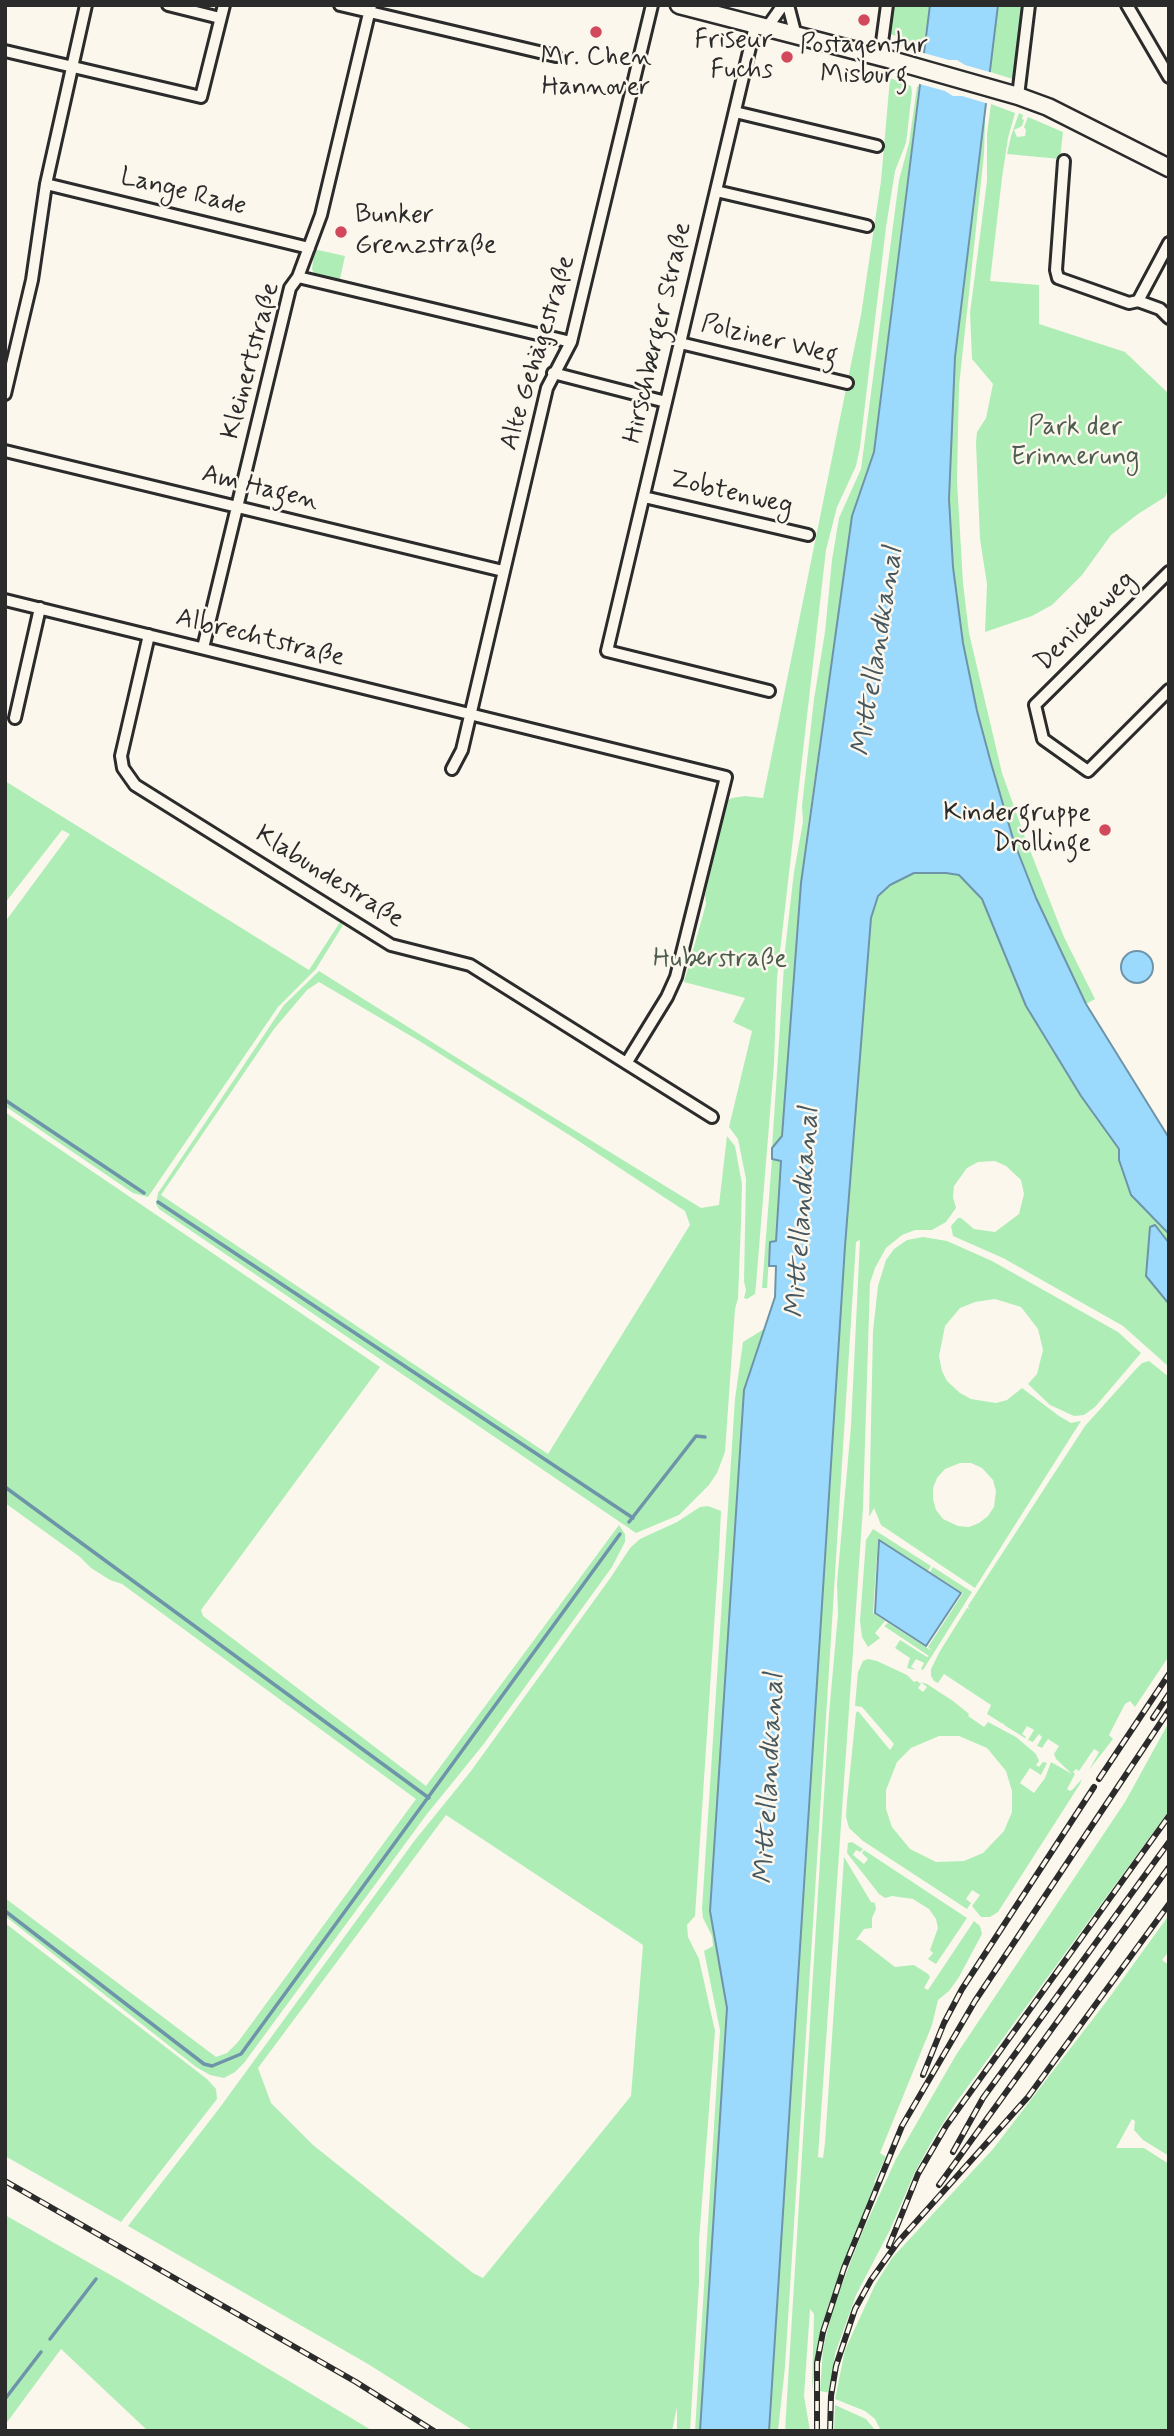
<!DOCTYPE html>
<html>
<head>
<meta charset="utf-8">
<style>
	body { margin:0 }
	#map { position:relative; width:1174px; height:2436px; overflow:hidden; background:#fbf7ec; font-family:Mynerve,sans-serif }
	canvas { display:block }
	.frame { position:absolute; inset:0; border:7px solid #2b2b2b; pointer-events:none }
</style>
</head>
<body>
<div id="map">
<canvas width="1174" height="2436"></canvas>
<div class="frame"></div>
</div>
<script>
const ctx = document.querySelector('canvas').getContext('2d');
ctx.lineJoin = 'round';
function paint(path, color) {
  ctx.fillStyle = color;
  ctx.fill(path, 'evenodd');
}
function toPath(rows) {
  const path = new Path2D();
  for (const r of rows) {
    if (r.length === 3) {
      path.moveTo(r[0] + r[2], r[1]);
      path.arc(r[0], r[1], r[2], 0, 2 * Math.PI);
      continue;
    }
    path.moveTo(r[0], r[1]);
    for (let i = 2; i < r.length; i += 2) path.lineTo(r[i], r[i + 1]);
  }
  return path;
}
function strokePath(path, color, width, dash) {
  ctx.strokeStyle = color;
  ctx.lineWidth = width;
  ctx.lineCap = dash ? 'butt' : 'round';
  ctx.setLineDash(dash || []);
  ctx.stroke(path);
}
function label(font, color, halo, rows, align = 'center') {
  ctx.font = font + ' Mynerve,sans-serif';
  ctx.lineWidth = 5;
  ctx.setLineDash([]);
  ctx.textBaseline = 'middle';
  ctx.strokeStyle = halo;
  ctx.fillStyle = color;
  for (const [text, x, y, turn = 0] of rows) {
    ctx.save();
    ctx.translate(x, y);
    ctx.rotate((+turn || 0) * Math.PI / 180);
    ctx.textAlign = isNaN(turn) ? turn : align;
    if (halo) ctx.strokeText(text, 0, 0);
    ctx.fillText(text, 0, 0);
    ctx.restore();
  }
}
const green = toPath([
	[893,5,930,5,923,53,894,44,896,36,890,34],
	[998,5,1023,5,1013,79,990,72],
	[890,78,911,86,912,92,906,143,895,171,886,227,860,447,856,466,837,507,826,550,777,978,774,1064,756,1285,755,1294,747,1299,744,1298,746,1290,744,1281,746,1179,738,1139,729,1127,752,1031,733,1022,745,998,684,982,706,904,705,895,727,801,732,798,745,796,763,798,861,315,881,181],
	[919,86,874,452,852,516,809,818,801,883,782,1136,772,1148,785,950,794,872,803,822,802,806,814,699,825,632,832,560,839,518,861,469,899,180,909,143,917,87],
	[991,104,1015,113,1008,138,1002,178,990,281,1039,285,1039,324,1125,352,1168,393,1169,488,1165,497,1138,514,1111,535,1082,575,1052,605,1032,616,985,632,987,584,980,539,976,443,977,432,986,418,993,384,972,359,970,313,987,181,987,134],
	[1019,113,1023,115,1022,119,1024,120,1022,126,1014,130,1017,137,1025,136,1026,130,1024,127,1028,117,1063,132,1060,159,1007,154,1011,136],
	[983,122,985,122,984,154,959,386,957,481,963,583,969,633,1002,773,1026,840,1064,937,1095,999,1086,1004,1036,898,1014,842,977,711,963,643,953,567,949,499,955,357],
	[318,250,345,256,340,279,344,286,316,277,312,269,314,254],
	[5,781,309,970,340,922,343,925,316,969,278,1007,148,1197,133,1193,5,1106,5,922,70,834,62,830,5,903],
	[929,871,959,875,971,886,986,906,1026,1006,1081,1096,1119,1149,1119,1160,1131,1195,1169,1234,1169,1243,1155,1225,1150,1231,1147,1276,1169,1304,1169,1367,1123,1326,1003,1258,953,1236,951,1226,958,1218,961,1218,974,1229,995,1232,1019,1214,1024,1194,1021,1180,1006,1166,995,1161,978,1162,967,1168,954,1186,953,1197,956,1208,946,1222,932,1230,915,1230,902,1235,886,1248,875,1268,870,1283,863,1507,818,2157,823,2158,825,2143,844,1857,871,1902,875,1903,876,1909,872,1918,872,1928,864,1929,856,1940,860,1940,895,1967,914,1965,928,1974,930,1977,924,1988,928,1990,974,1921,980,1926,982,1934,959,1977,949,1991,938,2000,932,2025,880,2153,886,2157,874,2182,875,2183,828,2306,819,2342,812,2389,814,2314,810,2309,804,2396,810,2431,785,2431,829,1714,838,1614,837,1583,851,1426,860,1240,856,1242,785,2367,778,2431,769,2431,845,1246,871,918,878,896,890,885,914,873],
	[319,971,478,1071,701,1208,719,1205,727,1136,735,1146,742,1184,741,1223,738,1298,735,1309,725,1452,717,1473,709,1485,679,1515,636,1533,159,1209,156,1204,158,1193,266,1032,284,1005],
	[319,982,421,1042,574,1138,685,1211,690,1225,548,1454,161,1195,274,1029,307,990],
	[5,1112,380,1367,201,1610,203,1616,426,1786,619,1525,625,1534,625,1542,612,1567,483,1745,427,1814,244,2063,235,2072,224,2078,210,2075,196,2067,5,1916,5,1898,216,2057,227,2053,238,2042,416,1799,122,1584,110,1580,91,1568,80,1557,5,1503],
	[772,1159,781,1161,776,1242,770,1242,767,1288,762,1288],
	[923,1237,947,1241,992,1261,1118,1332,1141,1353,1095,1407,1084,1415,1074,1416,1050,1405,1028,1384,1037,1374,1043,1350,1038,1329,1021,1307,995,1299,975,1302,960,1308,945,1326,939,1356,942,1371,947,1381,960,1393,971,1399,996,1403,1007,1400,1022,1388,1059,1416,1071,1423,1081,1421,975,1588,881,1525,874,1508,869,1517,873,1331,878,1286,886,1260,894,1249,907,1240],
	[960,1463,971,1463,982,1468,993,1480,996,1491,994,1507,988,1516,979,1523,969,1527,958,1526,943,1519,936,1510,933,1499,933,1488,937,1478,945,1469],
	[764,1329,744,1390,710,1911,727,2007,700,2431,695,2431,720,2030,704,1951,713,1946,712,1936,703,1918,702,1909,735,1399,743,1342],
	[1149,1361,1169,1377,1169,1656,1135,1707,1130,1701,1125,1704,1109,1735,1113,1739,1089,1770,1099,1752,1094,1749,1079,1771,1076,1769,1073,1772,1075,1774,1067,1789,1070,1791,1073,1789,1082,1779,1080,1784,998,1912,990,1917,981,1917,972,1906,980,1895,972,1890,966,1899,971,1903,967,1909,863,1841,849,1828,846,1817,847,1801,856,1713,858,1711,890,1750,894,1744,862,1707,855,1706,858,1672,863,1661,868,1659,877,1661,907,1675,914,1682,917,1681,921,1684,918,1688,923,1692,927,1687,921,1682,927,1684,953,1701,969,1714,968,1716,984,1727,988,1722,1016,1737,1036,1754,1039,1761,1036,1765,1039,1767,1043,1762,1047,1763,1041,1775,1030,1768,1020,1783,1034,1793,1045,1778,1051,1762,1072,1774,1056,1759,1054,1754,1059,1746,1048,1739,1042,1748,1040,1747,1037,1746,1042,1737,1039,1734,1033,1742,1028,1740,1034,1730,1027,1726,1022,1734,1026,1737,1025,1738,1004,1725,1004,1723,1003,1724,987,1714,991,1705,944,1674,938,1683,934,1681,931,1676,931,1669,940,1651,967,1608,969,1609,968,1606,1085,1426,1136,1369,1142,1363],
	[939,1736,959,1736,987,1748,1006,1771,1012,1791,1012,1812,1004,1831,983,1853,964,1861,936,1862,910,1849,892,1827,886,1809,886,1790,897,1762,911,1748],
	[708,1506,721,1511,719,1551,695,1916,687,1925,688,1937,699,1959,715,2031,699,2241,699,2283,690,2431,677,2431,677,2407,672,2431,474,2431,368,2364,128,2226,218,2110,415,1840,471,1771,611,1577,630,1548,640,1539,677,1522,700,1507],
	[446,1815,643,1945,631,2096,483,2278,473,2273,313,2145,271,2103,258,2068],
	[873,1529,931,1566,928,1571,878,1539,873,1613,885,1621,875,1633,880,1638,868,1647,862,1637,860,1621,866,1540],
	[933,1567,972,1592,923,1670,921,1669,924,1663,916,1659,911,1667,916,1670,907,1668,910,1658,895,1648,900,1640,927,1657,929,1656,884,1626,888,1623,932,1651,928,1647,963,1593,930,1572],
	[1169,1722,1169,1811,955,2104,932,2141,914,2174,890,2230,856,2295,835,2354,830,2393,820,2391,823,2349,833,2308,861,2235,896,2159,956,2055,1125,1802],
	[852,1842,863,1849,860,1852,856,1850,853,1855,864,1864,868,1859,862,1853,864,1850,967,1918,936,1964,928,1959,933,1953,930,1950,938,1928,936,1919,929,1909,913,1899,892,1896,885,1898,879,1894,847,1853,848,1843],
	[1169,1915,1169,1951,1162,1960,1169,1965,1169,2156,1143,2140,1134,2130,1135,2121,1132,2119,1116,2148,1144,2148,1169,2164,1169,2431,881,2431,875,2419,865,2411,835,2399,845,2350,875,2285,892,2258,993,2149,1109,1998],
	[5,1923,207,2079,216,2089,217,2099,121,2222,5,2156],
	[5,2215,116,2278,373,2431,148,2431,61,2349,5,2425],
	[835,2405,866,2419,876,2431,834,2431]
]);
const water = toPath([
	[930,5,998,5,955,357,949,499,953,567,963,643,977,711,991,763,1014,842,1036,898,1086,1004,1169,1138,1169,1234,1131,1195,1119,1160,1119,1149,1081,1096,1026,1006,982,899,959,875,946,873,914,873,890,885,878,896,871,918,845,1246,769,2431,700,2431,727,2008,710,1911,744,1390,775,1297,776,1266,769,1266,770,1242,776,1241,781,1161,772,1159,772,1148,782,1136,801,883,852,516,874,452,930,5],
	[1137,967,16],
	[1155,1225,1169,1243,1169,1304,1146,1276,1150,1227,1155,1225],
	[879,1540,961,1593,926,1646,875,1613,879,1540]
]);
const pier = toPath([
	[920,52,949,60,957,60,965,65,993,73,989,104,962,96,953,96,945,91,916,83]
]);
const stream = toPath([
	[5,1100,144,1193],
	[158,1202,633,1518],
	[5,1487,429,1798],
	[629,1522,696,1436,705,1437],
	[5,1911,204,2064,212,2066,241,2054,620,1534],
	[50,2339,96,2279],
	[5,2399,41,2352]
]);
const minor = toPath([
	[168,5,220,18],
	[340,5,556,56],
	[788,5,796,36],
	[1127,5,1169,77],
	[755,26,607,651,769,691],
	[766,29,783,5],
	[5,51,201,97,224,5],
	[880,57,887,5],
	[1018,96,1029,5],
	[735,112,877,146],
	[1064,161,1056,270,1058,278,1129,303,1138,301],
	[46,184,309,248],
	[716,191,867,226],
	[298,277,571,342],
	[1138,301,1169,243],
	[1138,301,1160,309,1169,318],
	[680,343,847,383],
	[553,373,666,402],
	[5,394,32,280,46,184,86,5],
	[5,451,503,571],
	[644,497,808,535],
	[1169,572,1035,705,1043,739,1088,771,1169,690],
	[5,600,726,777,676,977,667,997,627,1062],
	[149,635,121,756,123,768,135,785,391,945,470,965,712,1117],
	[203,648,290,288,298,277,321,215,371,5],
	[15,718,40,608],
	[452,769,462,750,547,388,571,342,652,5]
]);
const secondary = toPath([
	[679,5,888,59,1018,96,1048,107,1169,168]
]);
const rail = toPath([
	[1153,1718,1169,1694],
	[1099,1779,1169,1674],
	[923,2075,944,2023,962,1989,1094,1787],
	[953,2152,983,2098,1169,1842],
	[5,2181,356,2382,434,2431],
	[939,2185,1169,1867],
	[889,2246,918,2174,946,2126,1169,1816],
	[817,2431,817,2363,823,2332,844,2268,902,2126,975,2001,1169,1710],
	[830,2431,831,2396,836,2366,855,2309,871,2280,898,2242,1028,2097,1169,1904]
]);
const markers = [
	[864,20,7,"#d1495b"],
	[596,32,7,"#d1495b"],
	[787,57,7,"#d1495b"],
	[341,232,7,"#d1495b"],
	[1105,830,7,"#d1495b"]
];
const poiNames = [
	["Friseur",773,42],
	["Fuchs",773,72],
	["Postagentur",864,47,"center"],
	["Misburg",864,77,"center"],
	["Mr. Chen",596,59,"center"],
	["Hannover",596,89,"center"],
	["Bunker",355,217,"left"],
	["Grenzstraße",355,247,"left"],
	["Kindergruppe",1091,815],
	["Drollinge",1091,845]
];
const streetNames = [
	["Lange Rade",183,193,14],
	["Hirschberger Straße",659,333,-77],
	["Polziner Weg",769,341,14],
	["Alte Gehägestraße",539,353,-73],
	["Kleinertstraße",252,361,-75],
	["Am Hagen",260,489,14],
	["Zobtenweg",731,494,13],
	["Denickeweg",1086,622,-45],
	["Albrechtstraße",260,639,14],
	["Klabundestraße",329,878,32]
];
const parkNames = [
	["Park der",1075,429],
	["Erinnerung",1075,459],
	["Huberstraße",720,961]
];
const waterNames = [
	["Mittellandkanal",879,652,-81],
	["Mittellandkanal",804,1213,-86],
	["Mittellandkanal",771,1779,-87]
];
paint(green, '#aeeeb6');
paint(water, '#9bdafd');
strokePath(water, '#6e94a9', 2);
paint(pier, '#fbf7ec');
strokePath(stream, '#6e94a9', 3.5);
strokePath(minor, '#2b2b2b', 16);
strokePath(secondary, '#2b2b2b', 21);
strokePath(minor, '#fbf7ec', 10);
strokePath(secondary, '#fbf7ec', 16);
strokePath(rail, '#2b2b2b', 6);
strokePath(rail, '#fbf7ec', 3.5, [10]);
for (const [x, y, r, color] of markers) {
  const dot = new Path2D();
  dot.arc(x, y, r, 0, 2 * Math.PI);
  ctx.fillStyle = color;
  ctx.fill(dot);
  strokePath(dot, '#fbf7ec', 2.5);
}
label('26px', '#2b2b2b', '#fbf7ec', poiNames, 'right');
label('26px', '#2b2b2b', '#fbf7ec', streetNames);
label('26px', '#4c5c4e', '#fbf7ec', parkNames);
label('italic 28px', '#475760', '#fbf7ec', waterNames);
</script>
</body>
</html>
